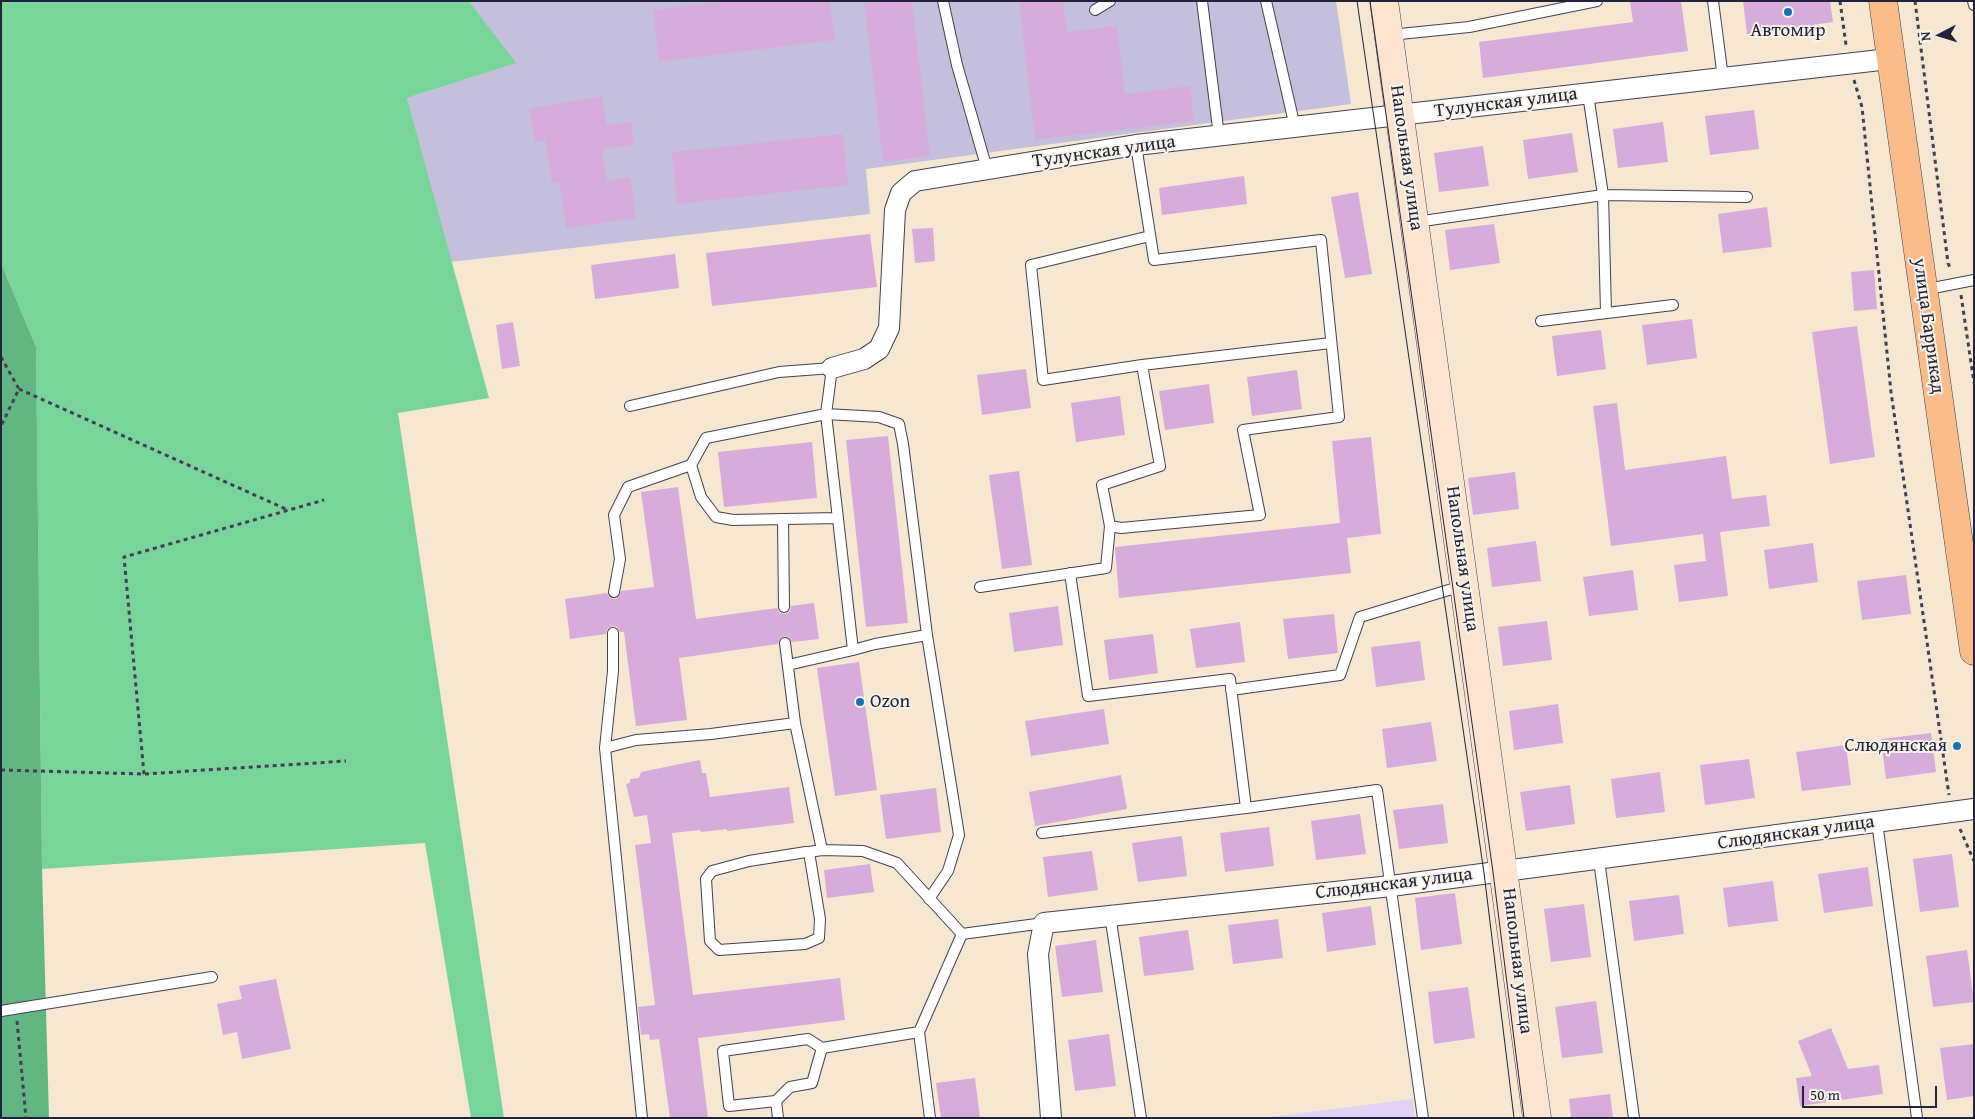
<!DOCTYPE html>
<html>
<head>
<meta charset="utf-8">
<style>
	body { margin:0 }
	#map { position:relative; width:1975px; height:1119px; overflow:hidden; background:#f6e7d3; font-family:"Gentium Book Plus",serif }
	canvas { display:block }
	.frame { position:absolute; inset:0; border:2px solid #22223b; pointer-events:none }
	.north { position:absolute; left:1915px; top:10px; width:50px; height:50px; -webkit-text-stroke:4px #f7f3e8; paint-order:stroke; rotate:265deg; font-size:14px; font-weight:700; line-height:20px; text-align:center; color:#22223b }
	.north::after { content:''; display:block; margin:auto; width:18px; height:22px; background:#22223b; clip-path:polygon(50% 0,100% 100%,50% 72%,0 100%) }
	.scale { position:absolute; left:1802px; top:1086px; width:135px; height:22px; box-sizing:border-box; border:2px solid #22223b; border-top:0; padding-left:6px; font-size:15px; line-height:18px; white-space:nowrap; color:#22223b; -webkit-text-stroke:4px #f7f3e8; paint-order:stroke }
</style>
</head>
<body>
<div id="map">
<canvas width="1975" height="1119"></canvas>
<div class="frame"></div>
<div class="north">N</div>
<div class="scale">50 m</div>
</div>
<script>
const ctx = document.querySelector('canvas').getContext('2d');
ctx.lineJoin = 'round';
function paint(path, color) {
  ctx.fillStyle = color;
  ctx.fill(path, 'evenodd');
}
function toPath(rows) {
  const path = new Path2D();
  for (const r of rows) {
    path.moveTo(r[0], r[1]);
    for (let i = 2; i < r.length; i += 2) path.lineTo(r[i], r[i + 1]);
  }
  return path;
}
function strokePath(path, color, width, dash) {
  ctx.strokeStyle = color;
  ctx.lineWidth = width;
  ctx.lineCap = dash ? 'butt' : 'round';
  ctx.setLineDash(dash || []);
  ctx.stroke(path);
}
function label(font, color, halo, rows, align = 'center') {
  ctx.font = font + ' "Gentium Book Plus",serif';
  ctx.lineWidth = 4;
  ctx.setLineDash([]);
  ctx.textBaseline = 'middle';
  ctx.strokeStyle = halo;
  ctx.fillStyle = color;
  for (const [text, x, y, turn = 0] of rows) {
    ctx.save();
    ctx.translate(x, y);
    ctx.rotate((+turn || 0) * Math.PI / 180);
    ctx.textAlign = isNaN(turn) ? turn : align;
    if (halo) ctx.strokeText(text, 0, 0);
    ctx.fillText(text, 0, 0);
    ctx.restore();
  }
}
const built = toPath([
	[1413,1099,1415,1118,1263,1118]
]);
const industrial = toPath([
	[469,1,1336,1,1351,104,866,169,870,214,450,262,407,98,515,63]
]);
const green = toPath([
	[1,1,469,1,516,63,407,98,489,398,398,413,504,1118,471,1118,425,843,42,869,36,347,1,263]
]);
const forest = toPath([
	[1,263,36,347,42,869,49,1118,1,1118]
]);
const building = toPath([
	[727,1,830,1,835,40,659,62,653,10],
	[864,1,912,1,930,156,883,162],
	[1019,1,1063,1,1067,32,1117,26,1125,94,1190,86,1194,121,1035,140],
	[1630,1,1681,1,1688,51,1483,78,1479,42,1633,22],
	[1743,1,1830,1,1833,22,1747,34],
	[602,96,607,125,631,122,634,145,602,149,607,181,630,177,636,218,566,228,559,182,552,184,545,140,535,142,529,109],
	[1754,110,1759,149,1710,155,1705,116],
	[1663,122,1668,162,1618,168,1613,129],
	[1572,133,1578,172,1528,179,1523,140],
	[843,134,848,185,677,204,672,152],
	[1483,146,1489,186,1439,192,1434,153],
	[1244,176,1247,204,1162,215,1159,188],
	[1358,192,1372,274,1345,278,1331,197],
	[1767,207,1772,247,1723,253,1718,214],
	[1494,224,1500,263,1450,270,1445,230],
	[933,228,935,261,915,263,912,229],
	[870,234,877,287,712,306,706,253],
	[675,254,679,288,595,299,591,265],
	[1874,270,1877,309,1854,311,1851,272],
	[1692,319,1697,358,1647,365,1642,325],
	[513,322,520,366,502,369,496,325],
	[1857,326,1875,457,1830,464,1812,332],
	[1601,330,1606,369,1557,376,1552,336],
	[1026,369,1031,408,982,415,977,375],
	[1297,370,1302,409,1252,416,1247,377],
	[1209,384,1214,423,1165,430,1159,391],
	[1120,396,1125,435,1076,442,1071,403],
	[1617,403,1625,470,1726,456,1732,499,1766,495,1770,526,1720,532,1728,596,1679,602,1674,565,1706,561,1703,534,1611,546,1593,406],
	[888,436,908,623,866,627,846,440],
	[1371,437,1381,534,1347,538,1351,573,1119,598,1115,547,1340,523,1332,441],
	[812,442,817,498,724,507,718,452],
	[1019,471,1032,565,1002,569,989,475],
	[1515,472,1519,509,1473,515,1468,478],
	[678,487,696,619,777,608,780,613,785,614,790,611,791,606,814,603,819,639,792,642,788,637,784,636,779,640,778,644,679,658,687,720,636,726,624,632,620,632,617,627,613,626,607,629,606,634,570,639,565,599,607,593,610,598,616,599,621,591,654,587,641,492],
	[1536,541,1541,581,1492,587,1487,548],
	[1813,543,1818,582,1769,589,1764,550],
	[1633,570,1638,610,1589,616,1583,577],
	[1906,575,1911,614,1862,620,1857,581],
	[1058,606,1063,645,1014,652,1009,613],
	[1334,614,1338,653,1288,659,1283,619],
	[1547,621,1552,660,1503,666,1498,627],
	[1240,622,1245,662,1196,668,1190,629],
	[1153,634,1158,673,1109,680,1104,640],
	[1420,641,1425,680,1376,687,1371,647],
	[859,662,877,790,835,796,817,668],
	[1558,704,1563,743,1514,750,1509,711],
	[1104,709,1109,744,1031,756,1025,721],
	[1431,722,1437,761,1387,768,1382,729],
	[1931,733,1936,772,1886,779,1881,739],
	[1846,745,1851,785,1802,791,1796,752],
	[1749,759,1755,798,1705,805,1700,765],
	[700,760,702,773,706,773,710,797,789,787,794,823,727,831,727,829,701,832,700,830,672,833,693,995,840,978,845,1020,698,1038,708,1118,670,1118,659,1039,650,1040,649,1034,641,1035,640,1026,638,1007,655,1005,635,845,651,843,647,815,634,817,626,784,630,783,630,779,639,778,641,772],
	[1660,772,1665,812,1616,818,1611,779],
	[1121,775,1127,809,1035,826,1029,792],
	[1570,785,1575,824,1526,831,1520,792],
	[936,788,941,832,886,839,880,795],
	[1443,804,1448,843,1399,849,1393,810],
	[1360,814,1366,854,1316,860,1311,821],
	[1269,827,1274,866,1225,872,1220,833],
	[1182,836,1187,876,1138,882,1132,843],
	[1092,851,1098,890,1048,897,1043,857],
	[1952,854,1959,907,1920,912,1913,859],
	[870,864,874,892,827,898,824,870],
	[1868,867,1873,906,1824,913,1818,874],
	[1773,881,1778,921,1728,927,1723,888],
	[1455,893,1462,944,1421,950,1415,898],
	[1679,895,1684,934,1634,941,1629,901],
	[1584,904,1591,957,1551,962,1544,909],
	[1371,906,1376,945,1327,952,1322,913],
	[1278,919,1283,958,1233,964,1228,925],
	[1188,930,1194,970,1144,976,1139,937],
	[1096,940,1103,992,1062,997,1055,946],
	[1967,950,1974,1002,1933,1007,1926,956],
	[276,979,291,1049,242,1059,237,1032,223,1035,217,1004,242,999,239,986],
	[1468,987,1475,1038,1434,1044,1428,992],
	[1596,1001,1603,1053,1562,1058,1555,1007],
	[1831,1028,1848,1069,1879,1065,1883,1094,1800,1106,1796,1078,1812,1076,1798,1041],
	[1109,1034,1116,1086,1075,1091,1068,1040],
	[1974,1044,1974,1096,1947,1100,1940,1048],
	[975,1078,980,1118,941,1118,936,1083],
	[1610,1094,1613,1118,1571,1118,1569,1099]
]);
const path = toPath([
	[1840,1,1846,45],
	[1915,1,1948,263,1951,270],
	[1854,80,1862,107,1891,392,1949,795],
	[1961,295,1974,383],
	[1,357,19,389,1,426],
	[19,389,288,510],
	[1,770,144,774,346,761],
	[144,774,124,557,324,500],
	[1960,829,1974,861],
	[17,1021,26,1118]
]);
const lane = toPath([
	[943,1,957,65,987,169],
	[1202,1,1219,136],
	[1266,1,1295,127],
	[1713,1,1723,78],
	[1973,1,1974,5],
	[1095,10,1110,1],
	[1390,35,1469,27,1597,1],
	[1588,94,1603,195,1747,197],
	[1416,222,1603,195,1606,312],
	[1923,290,1974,280],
	[1541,321,1673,305],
	[1142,365,1331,343],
	[691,465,701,497,716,517,733,520,838,518],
	[783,519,784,607],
	[1110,526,1102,485,1160,466,1142,365,1043,380,1031,265,1150,236],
	[980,587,1106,568,1110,526,1121,528,1260,515,1243,430,1339,417,1321,240,1154,260,1136,145],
	[614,592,620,559,614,515,628,487,691,465,706,438,826,414,832,368,779,372,630,406],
	[613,633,613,671,605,748,636,740,711,734,795,723,822,850],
	[785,643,795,723],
	[853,650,875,644,927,635],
	[788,665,853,650,826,414,879,417,899,424,903,444,927,635,959,835,948,871,929,899],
	[1231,690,1340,675,1360,617,1462,586],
	[605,748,642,1118],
	[1246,808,1377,790,1423,1118],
	[1877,822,1917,1118],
	[1042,833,1246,808,1230,679,1088,696,1070,573],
	[809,852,820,919,819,938,805,944,719,950,710,941,706,879,712,871,749,861,806,852,809,852,822,850,863,851,897,863,962,934],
	[1599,860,1634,1118],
	[1110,915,1141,1118],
	[962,934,1044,923],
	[1,1011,212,977],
	[822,1048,812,1083,790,1087,776,1101,729,1106,723,1051,808,1039,822,1048,919,1032],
	[776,1101,778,1118],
	[930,1118,919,1032,962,934]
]);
const street = toPath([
	[832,368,864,359,879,349,889,328,895,210,901,193,915,181,1136,145,1889,59],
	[1051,1118,1038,954,1044,923,1391,886,1974,809]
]);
const secondary = toPath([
	[1384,1,1537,1118]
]);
const primary = toPath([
	[1883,1,1974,651]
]);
const tram = toPath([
	[1357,1,1484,873,1514,1118],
	[1370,1,1493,872,1524,1118]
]);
const markers = [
	[1788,12,5,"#1f6fb2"],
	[860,702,5,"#1f6fb2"],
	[1957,746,5,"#1f6fb2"]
];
const poiNames = [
	["Автомир",1788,31],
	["Ozon",870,702,"left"],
	["Слюдянская",1947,746,"right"]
];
const streetNames = [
	["Тулунская улица",1506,103,-7],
	["Тулунская улица",1104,152,-8],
	["Напольная улица",1406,158,82],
	["улица Баррикад",1928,326,82],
	["Напольная улица",1462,559,82],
	["Слюдянская улица",1796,833,-8],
	["Слюдянская улица",1394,884,-7],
	["Напольная улица",1517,961,83]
];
paint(built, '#e0d4f4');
paint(industrial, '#c4c0db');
paint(green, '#79d49b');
paint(forest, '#62b683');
paint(building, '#d8acda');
strokePath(lane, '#424052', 12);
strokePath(street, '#424052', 22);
strokePath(secondary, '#424052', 29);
strokePath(primary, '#424052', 29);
strokePath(path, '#424052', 3, [4, 4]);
strokePath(lane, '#fff', 10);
strokePath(street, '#fff', 20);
strokePath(secondary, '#fde4d0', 28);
strokePath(primary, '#f9bc8a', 28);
strokePath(tram, '#22223b', 1);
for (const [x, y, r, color] of markers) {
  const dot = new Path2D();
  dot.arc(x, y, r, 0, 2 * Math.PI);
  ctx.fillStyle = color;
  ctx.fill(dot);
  strokePath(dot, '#f7f3e8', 2);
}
label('19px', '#22223b', '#f7f3e8', poiNames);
label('19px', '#22223b', '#f7f3e8', streetNames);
</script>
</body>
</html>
